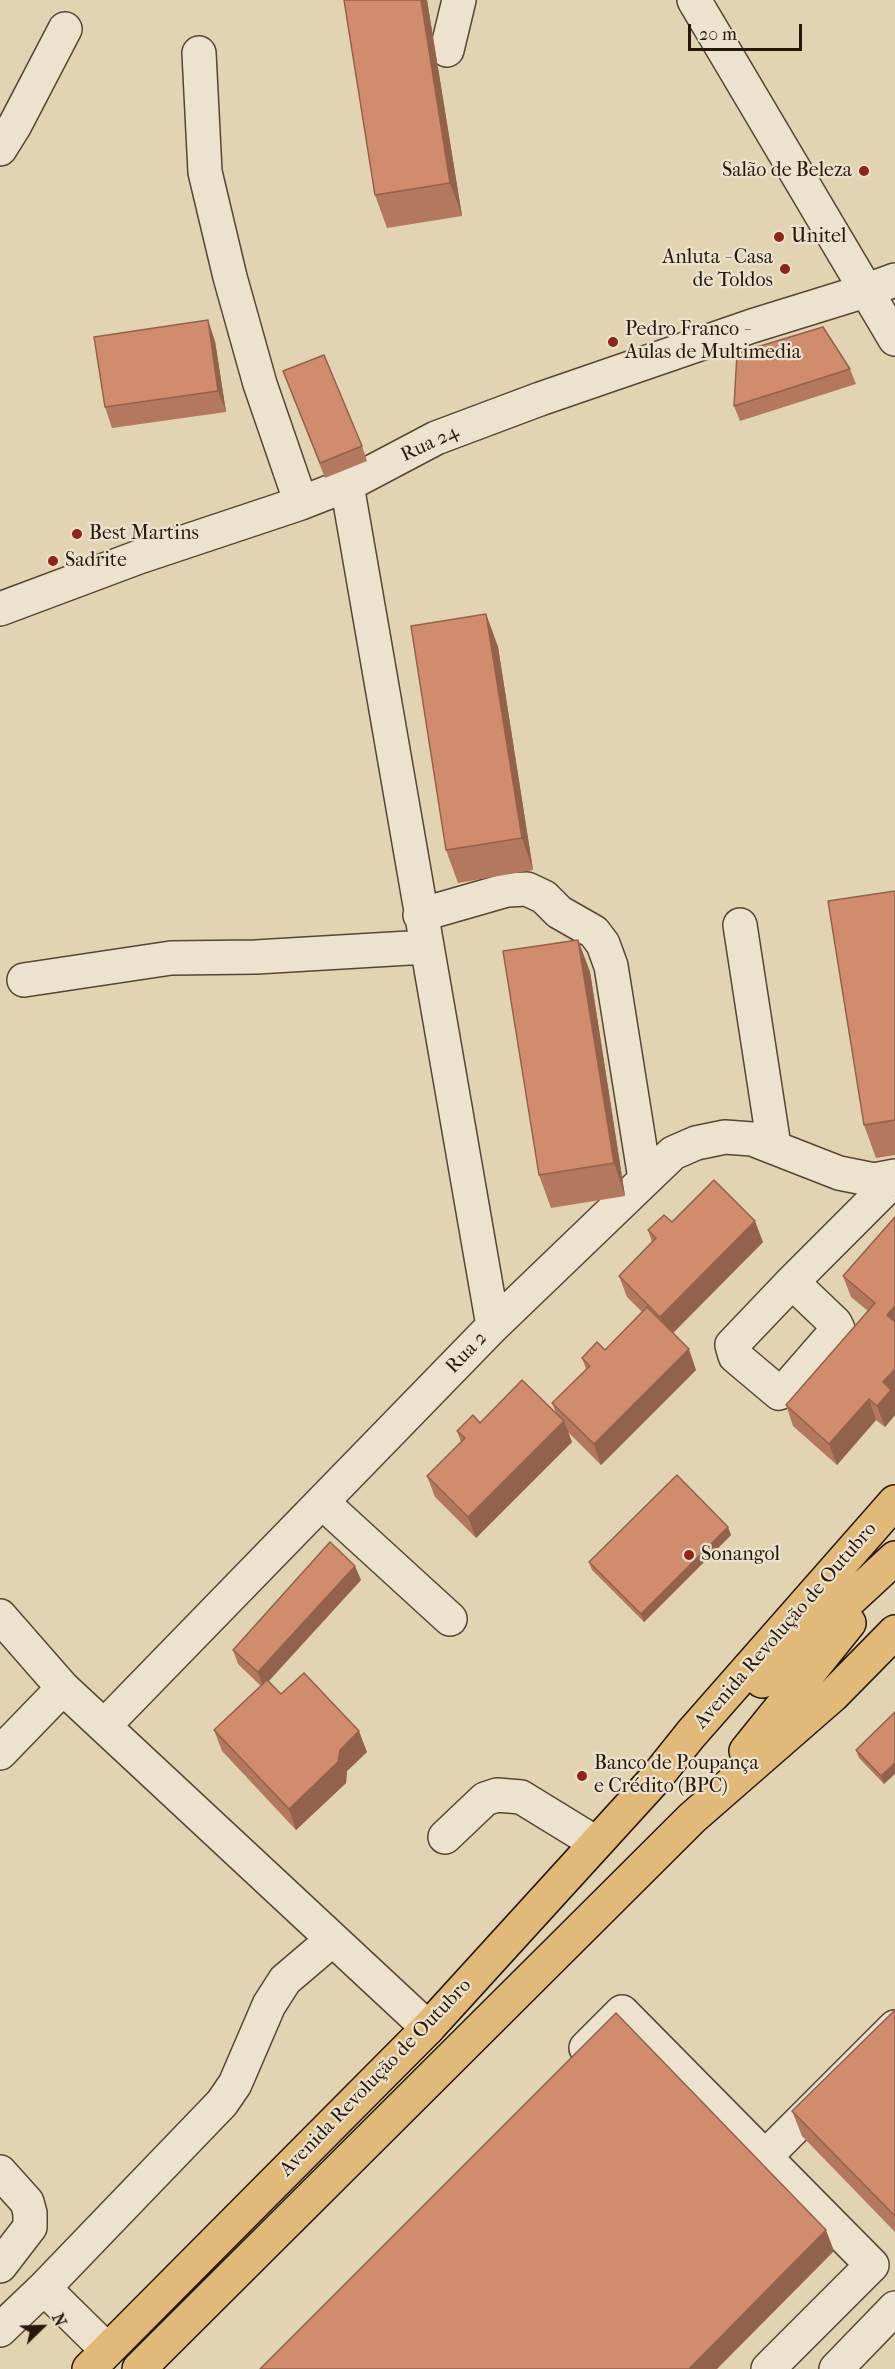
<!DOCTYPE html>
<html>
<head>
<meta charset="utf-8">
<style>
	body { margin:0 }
	#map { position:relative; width:895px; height:2369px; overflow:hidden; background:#e2d3b3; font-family:"IM FELL French Canon",serif }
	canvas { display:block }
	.north { position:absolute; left:12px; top:2297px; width:60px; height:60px; -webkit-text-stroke:4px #ece2ce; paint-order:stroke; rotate:67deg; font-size:16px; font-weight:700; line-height:24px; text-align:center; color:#271708 }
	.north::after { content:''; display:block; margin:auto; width:21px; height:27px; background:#271708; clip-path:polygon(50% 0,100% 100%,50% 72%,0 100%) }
	.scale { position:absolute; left:688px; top:24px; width:114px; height:27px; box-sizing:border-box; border:3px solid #271708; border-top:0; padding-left:8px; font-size:18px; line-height:21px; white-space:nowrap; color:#271708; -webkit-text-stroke:4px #ece2ce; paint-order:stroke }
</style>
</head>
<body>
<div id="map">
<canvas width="895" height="2369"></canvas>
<div class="north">N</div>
<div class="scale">20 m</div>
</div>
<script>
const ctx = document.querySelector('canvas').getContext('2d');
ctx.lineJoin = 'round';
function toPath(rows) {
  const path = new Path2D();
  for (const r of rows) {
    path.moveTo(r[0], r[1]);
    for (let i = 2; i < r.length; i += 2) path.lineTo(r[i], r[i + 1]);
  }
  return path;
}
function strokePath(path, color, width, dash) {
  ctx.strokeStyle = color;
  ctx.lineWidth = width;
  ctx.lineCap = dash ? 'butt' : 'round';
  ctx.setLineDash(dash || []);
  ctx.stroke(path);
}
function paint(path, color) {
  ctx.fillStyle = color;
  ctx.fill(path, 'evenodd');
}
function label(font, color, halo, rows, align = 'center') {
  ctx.font = font + ' "IM FELL French Canon",serif';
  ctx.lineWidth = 4.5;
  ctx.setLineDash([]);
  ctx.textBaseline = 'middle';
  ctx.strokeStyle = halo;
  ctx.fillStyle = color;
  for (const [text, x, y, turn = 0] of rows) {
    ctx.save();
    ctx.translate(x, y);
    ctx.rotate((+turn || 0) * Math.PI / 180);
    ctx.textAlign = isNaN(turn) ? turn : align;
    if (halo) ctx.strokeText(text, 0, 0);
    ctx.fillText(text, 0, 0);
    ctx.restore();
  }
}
const minor = toPath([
	[694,0,895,339],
	[447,50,459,0],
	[199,53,205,172,230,277,260,384,301,503],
	[0,149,15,125,65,29],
	[347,485,493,1326],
	[0,609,139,557,301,503,347,485,436,438,540,399,752,326,865,291,895,280],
	[420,915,507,890,527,889,544,897,559,912,594,932,603,944,611,966,645,1179],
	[740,925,774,1146],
	[24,980,171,958,256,957,426,947],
	[792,1282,835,1323,838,1329,784,1391,779,1393,735,1356,732,1345,792,1282,895,1179],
	[322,1502,450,1619],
	[0,1616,63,1688,428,2028],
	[105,1725,493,1326,673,1153,696,1143,725,1137,752,1139,839,1173,874,1180,895,1176],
	[0,1753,63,1688],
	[445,1837,485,1799,497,1795,521,1797,596,1843],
	[586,2048,622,2012,872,2265,768,2369],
	[765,2157,895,2027],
	[0,2172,27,2202,30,2213,30,2227,0,2266],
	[44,2288,107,2350],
	[0,2330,44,2288,222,2103,235,2084,269,2005,285,1980,332,1940],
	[836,2369,895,2308]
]);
const major = toPath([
	[762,1681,895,1558],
	[746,1751,849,1623],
	[89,2369,428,2028,655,1779,691,1734,895,1502],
	[139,2369,692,1818,833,1695,895,1632]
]);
const wall = toPath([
	[344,0,427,0,462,216,387,228,375,195],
	[215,341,226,412,112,428,105,407],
	[850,369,856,384,740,421,734,406],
	[283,371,362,446,367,461,325,478],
	[486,614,498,647,533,870,458,883,446,850],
	[895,891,895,1155,876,1158,864,1125],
	[578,940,590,972,625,1196,551,1208,539,1175],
	[895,1217,895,1415,885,1427,876,1420,837,1465,793,1426,786,1405,868,1311,851,1297,843,1276],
	[672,1222,763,1242,673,1333,696,1370,601,1465,568,1432,572,1442,476,1538,435,1497,427,1476,461,1442,457,1431,480,1423,556,1413,552,1403,586,1369,582,1358,605,1350,642,1312,627,1297,619,1276,652,1242,648,1230],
	[731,1535,644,1622,592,1570,589,1562],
	[361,1580,269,1681,281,1694,367,1752,347,1771,346,1783,296,1830,222,1751,214,1730,261,1686,238,1664,233,1650],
	[895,1712,884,1784,859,1758,856,1750],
	[895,2010,895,2232,802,2136,792,2111]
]);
const shadedWall = toPath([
	[421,0,427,0,462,216,450,183],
	[208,320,215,341,226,412,218,391],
	[486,614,498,647,533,870,522,838],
	[578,940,590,972,625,1196,614,1163],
	[755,1221,763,1242,668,1338,660,1317],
	[895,1306,895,1336,887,1315],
	[689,1349,696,1370,601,1465,594,1444],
	[895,1369,895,1415,885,1427,877,1406,883,1382],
	[869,1399,876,1420,837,1465,829,1444],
	[564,1421,572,1442,476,1538,468,1517],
	[728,1527,731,1535,644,1622,641,1614],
	[355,1566,361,1580,263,1687,258,1672],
	[359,1731,367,1752,347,1771,346,1783,296,1830,289,1809,340,1750],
	[895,1763,895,1774,884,1784,881,1776],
	[826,2230,834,2251,717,2369,689,2369]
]);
const building = toPath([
	[344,0,421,0,450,183,375,195,344,0],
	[208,320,218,391,105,407,94,337,208,320],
	[823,327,850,369,734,406,737,353,823,327],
	[324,355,362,446,320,463,283,371,324,355],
	[486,614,522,838,446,850,411,626,486,614],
	[895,891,895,1120,864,1125,828,901,895,891],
	[578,940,614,1163,539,1175,503,951,578,940],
	[714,1180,755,1221,660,1317,619,1276,656,1238,648,1230,664,1215,672,1222,714,1180],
	[895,1217,895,1306,887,1315,895,1322,895,1369,883,1382,891,1390,877,1406,869,1399,829,1444,786,1405,875,1303,843,1276,895,1217],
	[647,1307,689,1349,594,1444,552,1403,590,1366,582,1358,597,1342,605,1350,647,1307],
	[522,1380,564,1421,468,1517,427,1476,465,1438,457,1431,473,1415,480,1423,522,1380],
	[677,1475,728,1527,641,1614,589,1562,677,1475],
	[330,1542,355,1566,258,1672,233,1650,330,1542],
	[304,1673,359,1731,340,1750,338,1762,289,1809,214,1730,267,1680,281,1694,304,1673],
	[895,1712,895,1763,881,1776,856,1750,895,1712],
	[895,2010,895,2216,792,2111,895,2010],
	[616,2013,826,2230,689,2369,260,2369,616,2013]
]);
const markers = [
	[864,171,6,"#8f2418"],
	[779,237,6,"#8f2418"],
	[785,269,6,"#8f2418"],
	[613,342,6,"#8f2418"],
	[77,534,6,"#8f2418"],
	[53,561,6,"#8f2418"],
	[689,1555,6,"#8f2418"],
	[582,1776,6,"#8f2418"]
];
const poiNames = [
	["Salão de Beleza",852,171,"right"],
	["Unitel",791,237],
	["Anluta - Casa",773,258,"right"],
	["de Toldos",773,281,"right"],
	["Pedro Franco -",625,330],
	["Aulas de Multimedia",625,353],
	["Best Martins",89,534],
	["Sadrite",65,561],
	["Sonangol",701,1555],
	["Banco de Poupança",594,1764],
	["e Crédito (BPC)",594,1787]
];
const streetNames = [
	["Rua 24",430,444,-25],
	["Rua 2",467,1353,-46],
	["Avenida Revolução de Outubro",786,1626,-49],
	["Avenida Revolução de Outubro",376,2078,-46]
];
strokePath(minor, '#564633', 36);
strokePath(major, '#271708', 36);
strokePath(minor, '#ece2ce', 33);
strokePath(major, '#e1ba7a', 33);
paint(wall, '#b3785d');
paint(shadedWall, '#92624c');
paint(building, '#d08c6c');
strokePath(building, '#92624c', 1.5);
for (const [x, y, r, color] of markers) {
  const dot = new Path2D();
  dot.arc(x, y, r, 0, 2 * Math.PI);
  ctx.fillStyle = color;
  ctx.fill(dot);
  strokePath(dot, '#ece2ce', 2);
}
label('20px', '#271708', '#ece2ce', poiNames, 'left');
label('20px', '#271708', '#ece2ce', streetNames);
</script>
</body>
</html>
